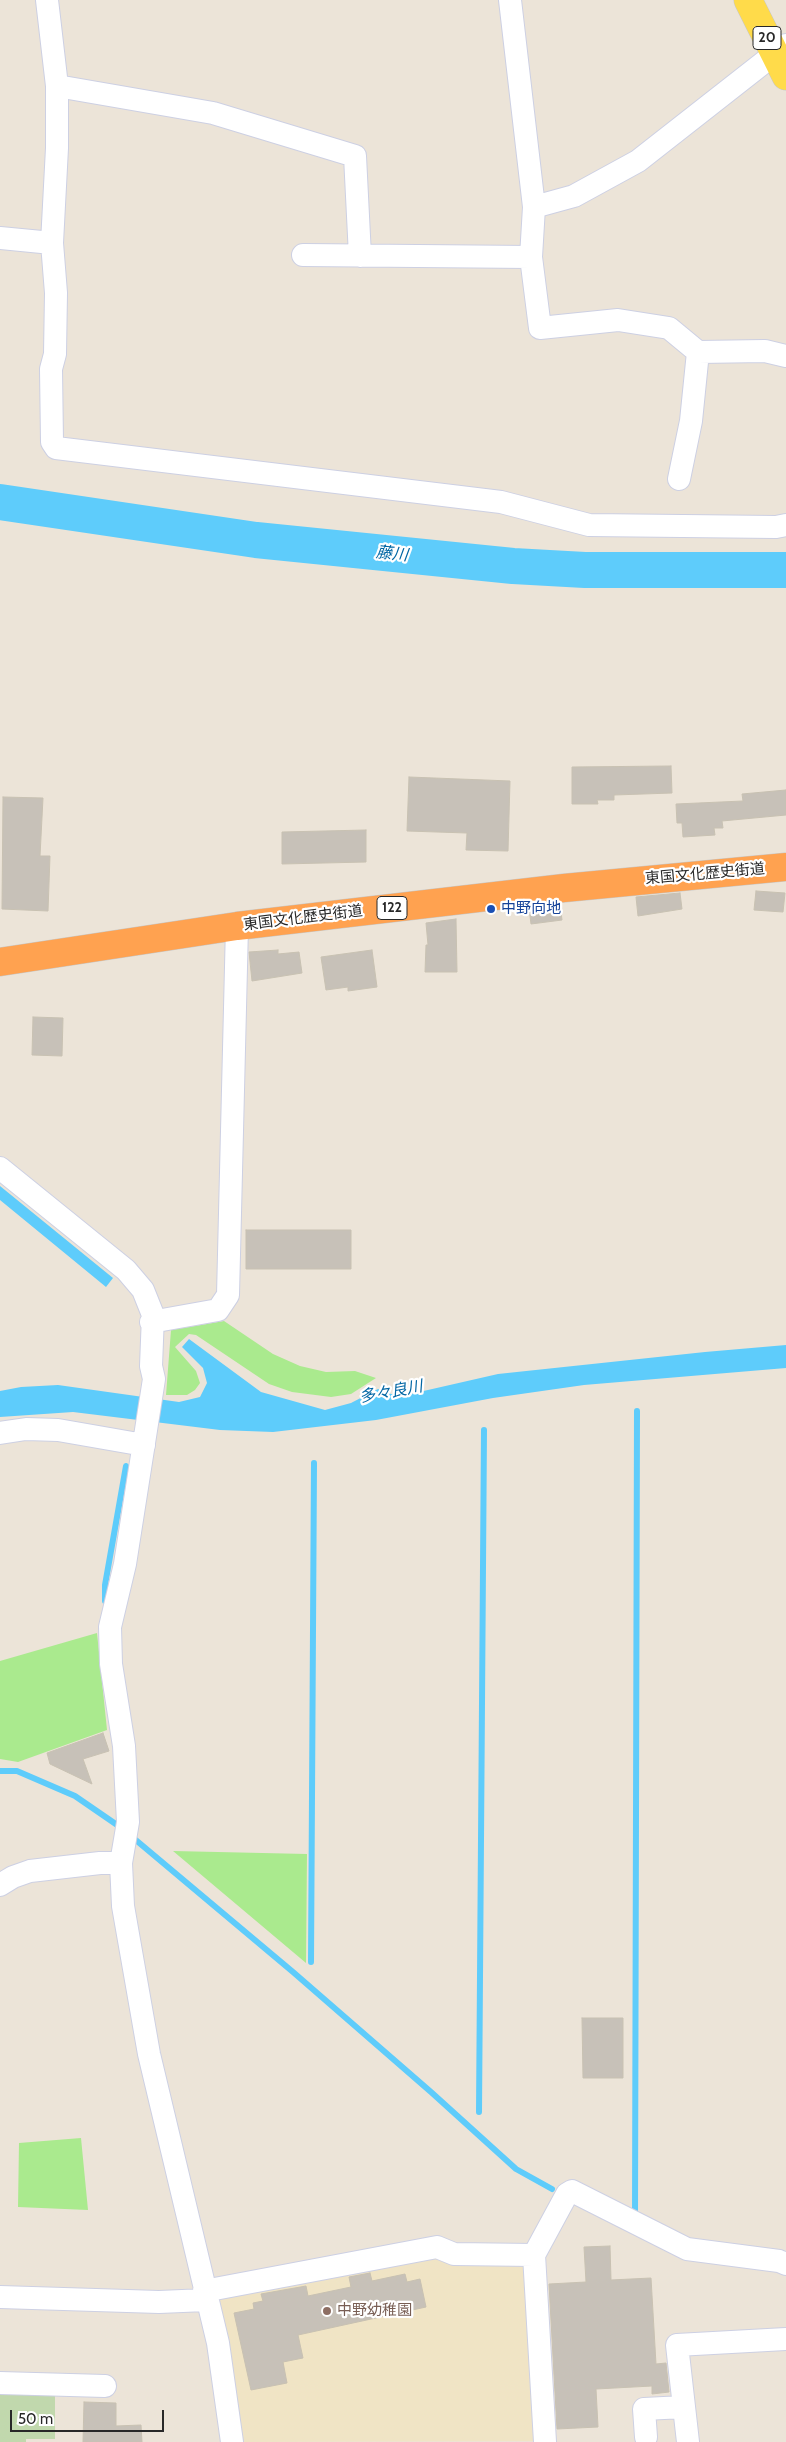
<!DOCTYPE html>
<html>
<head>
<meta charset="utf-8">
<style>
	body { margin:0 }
	#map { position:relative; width:786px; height:2442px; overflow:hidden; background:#ece4d8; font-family:Cabin,sans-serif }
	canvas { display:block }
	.scale { position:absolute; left:10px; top:2410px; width:154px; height:22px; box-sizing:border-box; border:2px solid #282828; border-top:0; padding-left:6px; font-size:15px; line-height:18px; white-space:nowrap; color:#282828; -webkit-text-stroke:4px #fff; paint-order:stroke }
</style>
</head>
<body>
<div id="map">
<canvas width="786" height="2442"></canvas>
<div class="scale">50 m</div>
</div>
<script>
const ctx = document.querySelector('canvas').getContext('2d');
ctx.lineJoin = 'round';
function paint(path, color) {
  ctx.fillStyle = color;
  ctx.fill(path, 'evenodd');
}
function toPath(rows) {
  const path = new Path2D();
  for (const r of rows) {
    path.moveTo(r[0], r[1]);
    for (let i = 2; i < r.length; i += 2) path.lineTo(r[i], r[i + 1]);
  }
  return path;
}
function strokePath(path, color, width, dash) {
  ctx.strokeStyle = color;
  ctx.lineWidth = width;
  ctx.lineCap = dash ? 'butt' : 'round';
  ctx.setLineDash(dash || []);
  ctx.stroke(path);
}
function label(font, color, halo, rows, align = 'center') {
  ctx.font = font + ' Cabin,"Noto Sans JP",sans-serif';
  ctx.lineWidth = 4.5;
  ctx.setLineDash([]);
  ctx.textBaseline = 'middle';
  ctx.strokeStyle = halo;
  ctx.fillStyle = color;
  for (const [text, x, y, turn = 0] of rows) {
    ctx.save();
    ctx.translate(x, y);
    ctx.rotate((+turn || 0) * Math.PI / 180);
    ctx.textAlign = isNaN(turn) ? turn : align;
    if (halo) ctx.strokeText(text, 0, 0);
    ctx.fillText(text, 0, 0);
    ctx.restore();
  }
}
const education = toPath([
	[436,2253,528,2261,537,2441,243,2442,226,2339,214,2295]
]);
const green = toPath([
	[224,1321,273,1354,300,1366,326,1372,355,1371,376,1378,351,1394,331,1397,292,1392,269,1384,196,1335,189,1334,175,1347,196,1371,200,1383,195,1390,187,1395,166,1395,171,1330],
	[97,1633,107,1730,18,1762,0,1759,0,1661],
	[173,1851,307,1854,306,1963],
	[81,2138,88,2210,18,2207,19,2143]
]);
const cemetery = toPath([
	[0,2391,55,2393,55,2439,26,2439,26,2442,0,2442]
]);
const water = toPath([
	[0,1186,113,1278,106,1287,0,1200],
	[189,1339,261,1392,325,1410,351,1403,378,1389,391,1394,406,1395,498,1374,705,1352,786,1345,786,1368,584,1385,493,1398,376,1420,273,1432,220,1430,73,1412,0,1417,0,1391,21,1387,58,1385,179,1402,200,1397,207,1383,203,1368,182,1347]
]);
const stream = toPath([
	[105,1601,105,1585,126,1466],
	[0,1771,17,1771,75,1796,123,1829],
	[131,1836,293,1972,431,2092,516,2169,552,2189],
	[311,1962,314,1463],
	[479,2112,484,1430],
	[635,2212,637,1411]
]);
const river = toPath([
	[0,502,256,540,513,566,585,570,786,570]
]);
const building = toPath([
	[671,766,672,793,614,795,614,800,597,800,598,804,572,804,572,767,671,766],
	[409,777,510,781,508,851,466,850,467,833,407,831,409,777],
	[786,790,786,815,722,821,723,828,714,828,715,835,683,837,682,823,677,823,676,804,743,801,742,794,786,790],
	[3,797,43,798,40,856,50,856,48,911,2,909,3,797],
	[366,830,366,862,282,864,282,832,366,830],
	[756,891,785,893,783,912,754,910,756,891],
	[680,893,682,909,638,916,636,897,680,893],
	[560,904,562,920,531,924,529,908,560,904],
	[456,919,457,972,425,972,426,945,428,945,426,923,456,919],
	[278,950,278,954,299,952,302,973,252,981,249,952,278,950],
	[372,950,377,987,348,991,348,987,326,990,321,957,372,950],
	[33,1017,63,1018,62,1056,32,1055,33,1017],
	[246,1230,351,1230,351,1269,246,1269,246,1230],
	[103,1733,109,1751,83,1759,92,1784,50,1764,47,1753,103,1733],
	[582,2018,623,2018,623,2078,583,2078,582,2018],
	[610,2246,611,2280,651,2278,656,2364,666,2363,669,2392,652,2394,652,2386,596,2389,598,2427,557,2429,549,2284,586,2282,584,2247,610,2246],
	[370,2273,372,2281,405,2274,407,2282,420,2279,426,2307,298,2335,303,2358,283,2362,287,2383,251,2390,234,2313,254,2309,253,2303,263,2301,261,2294,306,2286,308,2296,351,2287,349,2277,370,2273],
	[84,2402,116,2403,116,2426,141,2425,142,2442,83,2442,84,2402]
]);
const minor = toPath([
	[47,0,57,86,57,148,52,243,56,293,55,354,51,369,52,442,56,448,501,502,589,525,776,527,786,525],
	[510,0,534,207,531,257,540,328,618,320,669,328,698,352,765,351,786,356],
	[57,86,213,113,355,156,360,256],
	[534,207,574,196,638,161,786,45],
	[0,238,52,243],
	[303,255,531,257],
	[679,479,691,421,698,352],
	[0,1168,126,1270,143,1290,153,1315,151,1366,154,1379,125,1564,110,1627,111,1664,124,1746,128,1822,121,1863,123,1906,149,2054,218,2343,232,2442],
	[151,1322,218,1310,228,1295,237,926],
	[0,1433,26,1429,58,1430,144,1445],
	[0,1885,13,1877,30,1871,100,1863,121,1863],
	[204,2291,437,2247,454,2254,534,2255],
	[0,2297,159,2302,206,2300],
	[0,2383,105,2386],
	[646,2437,644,2409,684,2407],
	[545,2442,534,2255,567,2194,572,2191,687,2249,779,2261,786,2264],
	[688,2442,677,2345,786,2339]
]);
const major = toPath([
	[748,0,786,76]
]);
const highway = toPath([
	[0,962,237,926,564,888,786,867]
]);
const markers = [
	[491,909,5,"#1a4fb4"],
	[327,2311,5,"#8d6e63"]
];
const shields = [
	[767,38,28],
	[392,908,30]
];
const shieldNames = [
	["20",767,38],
	["122",392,908]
];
const streetNames = [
	["東国文化歴史街道",705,874,-5],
	["東国文化歴史街道",303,918,-7]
];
const transitNames = [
	["中野向地",501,909]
];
const educationNames = [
	["中野幼稚園",337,2311]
];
const waterNames = [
	["藤川",392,554,6],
	["多々良川",391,1392,-10]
];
paint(education, '#f0e4c5');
paint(green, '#aaea8e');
paint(cemetery, '#c1d8ad');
paint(water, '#5eccfb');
strokePath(stream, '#5eccfb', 6);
strokePath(river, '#5eccfb', 36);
paint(building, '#c7c1b8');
strokePath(building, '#c8c1b2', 1);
strokePath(minor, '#cdd0e3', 24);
strokePath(major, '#c7c7c7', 29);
strokePath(highway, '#c7c7c7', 29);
strokePath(minor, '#fff', 22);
strokePath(major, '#ffdb4a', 28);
strokePath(highway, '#ffa250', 28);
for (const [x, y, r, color] of markers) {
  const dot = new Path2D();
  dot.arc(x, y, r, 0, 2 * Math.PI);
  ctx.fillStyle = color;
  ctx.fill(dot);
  strokePath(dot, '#fff', 2);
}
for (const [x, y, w] of shields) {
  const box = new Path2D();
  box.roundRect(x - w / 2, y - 11.5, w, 23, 4);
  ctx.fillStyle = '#fff';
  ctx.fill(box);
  strokePath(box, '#282828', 1);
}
label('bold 14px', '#282828', null, shieldNames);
label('15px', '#282828', '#fff', streetNames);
label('15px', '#164399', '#fff', transitNames, 'left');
label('15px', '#785e54', '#fff', educationNames, 'left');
label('italic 16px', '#0066a4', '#fff', waterNames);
</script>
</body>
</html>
